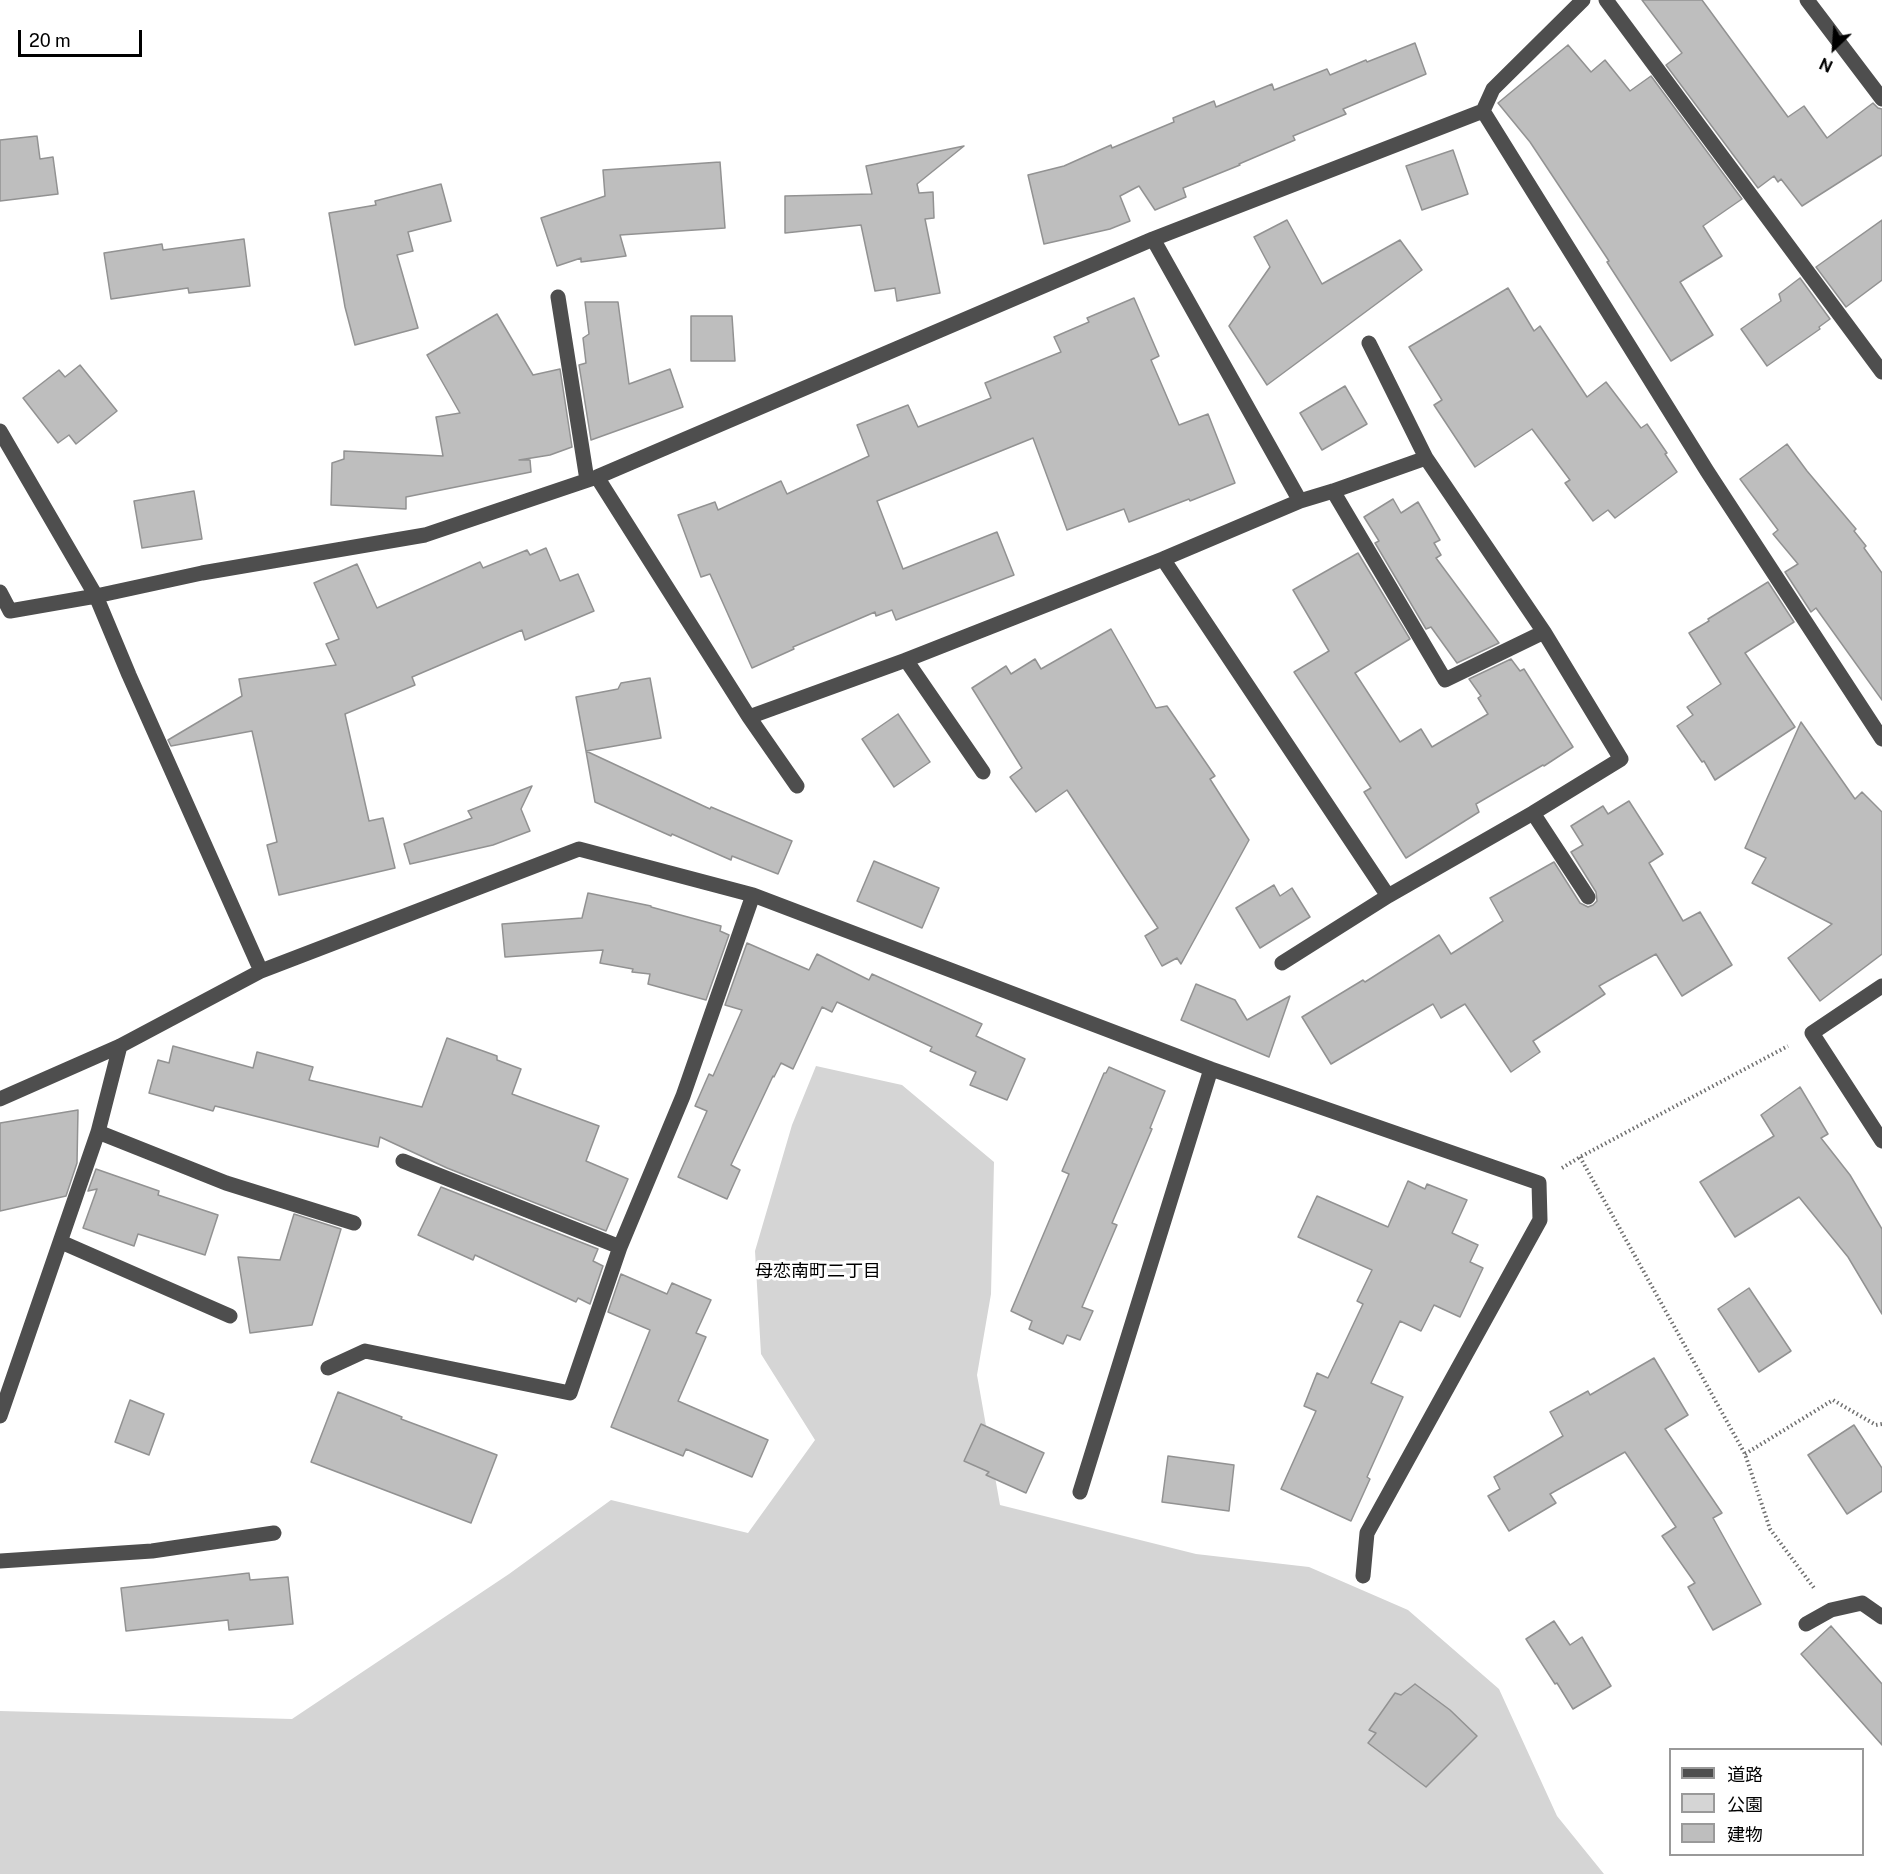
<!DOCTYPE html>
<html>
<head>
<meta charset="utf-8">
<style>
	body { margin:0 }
	#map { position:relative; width:1882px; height:1874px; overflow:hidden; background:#fff; font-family:"Public Sans","Noto Sans JP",sans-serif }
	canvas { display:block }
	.legend { position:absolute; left:1669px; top:1748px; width:195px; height:108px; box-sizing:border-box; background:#fff; border:2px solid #999; margin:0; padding:8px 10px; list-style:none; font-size:18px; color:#000 }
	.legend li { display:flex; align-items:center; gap:12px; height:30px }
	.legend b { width:30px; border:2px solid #999 }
	.north { position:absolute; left:1804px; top:18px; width:60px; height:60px; -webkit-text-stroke:4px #fff; paint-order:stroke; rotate:205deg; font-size:16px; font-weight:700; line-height:24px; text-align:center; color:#000 }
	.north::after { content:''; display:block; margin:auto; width:21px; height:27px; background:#000; clip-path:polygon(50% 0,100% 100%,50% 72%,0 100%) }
	.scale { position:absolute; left:18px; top:30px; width:124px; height:27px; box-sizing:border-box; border:3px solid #000; border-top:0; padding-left:8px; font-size:18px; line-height:21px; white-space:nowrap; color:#000; -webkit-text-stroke:4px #fff; paint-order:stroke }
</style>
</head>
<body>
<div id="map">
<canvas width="1882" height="1874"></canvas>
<ul class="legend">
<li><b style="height:8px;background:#4e4e4e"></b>道路</li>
<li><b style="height:16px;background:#d5d5d5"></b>公園</li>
<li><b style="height:16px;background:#bebebe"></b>建物</li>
</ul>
<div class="north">N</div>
<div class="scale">20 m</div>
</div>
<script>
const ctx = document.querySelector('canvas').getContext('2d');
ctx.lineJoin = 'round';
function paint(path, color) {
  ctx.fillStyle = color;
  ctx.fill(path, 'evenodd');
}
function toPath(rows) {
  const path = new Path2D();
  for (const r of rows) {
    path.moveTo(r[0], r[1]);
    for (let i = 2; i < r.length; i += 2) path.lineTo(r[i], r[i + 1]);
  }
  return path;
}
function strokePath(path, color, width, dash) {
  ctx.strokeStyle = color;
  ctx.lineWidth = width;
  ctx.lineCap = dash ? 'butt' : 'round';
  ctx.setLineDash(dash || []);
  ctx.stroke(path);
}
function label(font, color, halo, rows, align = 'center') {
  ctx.font = font + ' "Public Sans","Noto Sans JP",sans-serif';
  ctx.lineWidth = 6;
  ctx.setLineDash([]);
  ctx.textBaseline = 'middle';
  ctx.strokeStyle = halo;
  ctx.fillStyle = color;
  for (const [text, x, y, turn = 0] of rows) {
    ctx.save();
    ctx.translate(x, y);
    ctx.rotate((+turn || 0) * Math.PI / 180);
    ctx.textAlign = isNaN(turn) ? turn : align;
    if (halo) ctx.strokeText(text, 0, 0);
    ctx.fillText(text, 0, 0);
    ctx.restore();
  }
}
const green = toPath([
	[816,1066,902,1085,994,1162,991,1294,977,1375,1000,1505,1196,1554,1309,1567,1408,1610,1499,1689,1557,1816,1604,1874,0,1874,0,1711,292,1719,509,1574,611,1500,748,1533,815,1440,761,1354,755,1251,792,1125]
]);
const building = toPath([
	[1642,0,1702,0,1788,117,1804,106,1827,138,1873,103,1878,108,1882,109,1882,155,1802,206,1781,179,1778,182,1774,176,1758,188,1666,65,1682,53,1642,0],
	[1415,43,1426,74,1343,109,1346,114,1293,136,1295,140,1239,164,1240,165,1183,188,1186,197,1155,210,1139,186,1120,196,1130,221,1110,229,1044,244,1028,175,1064,166,1111,145,1112,148,1174,122,1173,118,1214,101,1216,107,1272,84,1274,90,1327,69,1330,75,1366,60,1367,62,1415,43],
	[1568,45,1591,72,1605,60,1630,91,1651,76,1742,199,1703,226,1722,256,1680,282,1713,335,1671,361,1607,262,1609,261,1530,142,1498,103,1568,45],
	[37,136,40,159,53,157,58,194,0,201,0,140,37,136],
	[964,146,917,184,919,193,933,192,934,218,925,219,940,293,897,301,895,288,875,291,861,225,785,233,785,196,872,194,866,166,964,146],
	[1453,150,1468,194,1422,210,1406,166,1453,150],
	[720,162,725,228,620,235,626,256,581,262,581,258,557,266,541,218,605,196,603,170,720,162],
	[441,184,451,221,408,232,413,251,397,255,418,328,355,345,345,307,329,213,376,205,375,201,441,184],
	[1287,220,1322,284,1400,240,1422,270,1267,385,1229,326,1270,267,1254,237,1287,220],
	[1882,220,1882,280,1846,307,1816,267,1882,220],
	[244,239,250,286,189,293,188,288,111,299,104,253,162,244,163,250,244,239],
	[1800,278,1830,319,1819,327,1820,329,1767,366,1741,329,1781,301,1779,294,1800,278],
	[1508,288,1534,331,1540,326,1587,397,1606,382,1641,428,1647,424,1667,453,1665,454,1677,472,1615,518,1608,510,1593,521,1565,483,1570,480,1532,429,1475,467,1434,405,1442,400,1409,347,1508,288],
	[1134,298,1159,356,1151,360,1179,425,1208,414,1235,483,1190,501,1189,499,1129,522,1124,509,1067,530,1033,438,877,501,903,569,997,532,1014,575,896,620,892,610,876,616,875,612,793,647,794,649,752,668,710,574,701,577,678,515,715,502,718,510,781,481,787,494,869,456,857,425,908,405,918,427,991,398,985,383,1061,352,1054,337,1089,322,1087,318,1134,298],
	[585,302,618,302,629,384,670,369,683,407,591,440,579,365,586,363,583,338,589,334,585,302],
	[497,314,533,375,560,369,572,447,550,455,519,460,530,460,531,472,406,497,406,509,331,505,332,463,344,459,344,451,443,456,436,417,460,413,427,355,497,314],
	[691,316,732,316,735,361,691,361,691,316],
	[80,365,117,411,76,444,69,435,58,443,23,398,59,370,65,377,80,365],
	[1345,386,1367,424,1322,450,1300,413,1345,386],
	[1787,444,1807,471,1856,529,1854,531,1866,546,1864,548,1882,573,1882,700,1816,608,1811,612,1785,572,1798,564,1773,534,1778,530,1740,479,1787,444],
	[194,491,202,539,142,548,134,501,194,491],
	[1393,499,1401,513,1418,502,1440,540,1434,543,1441,555,1436,558,1499,643,1457,663,1431,627,1426,629,1375,543,1379,541,1364,517,1393,499],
	[546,548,560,581,578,574,594,611,525,640,522,630,412,677,415,685,345,714,369,821,383,818,395,868,279,895,267,845,277,842,252,731,171,746,168,740,242,696,239,679,336,665,326,644,339,639,314,583,357,564,377,608,480,562,483,568,527,550,530,555,546,548],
	[1358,553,1410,639,1355,673,1400,742,1421,729,1432,747,1488,714,1478,698,1481,696,1469,679,1511,659,1520,671,1524,669,1573,747,1544,766,1543,765,1476,804,1479,812,1406,858,1364,792,1371,788,1294,672,1329,651,1293,590,1358,553],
	[1768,582,1794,622,1745,653,1795,727,1715,780,1704,761,1702,762,1677,726,1693,715,1687,707,1721,684,1689,633,1709,621,1708,619,1768,582],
	[1111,629,1156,708,1167,706,1215,776,1210,779,1249,840,1181,964,1177,958,1162,966,1145,936,1158,928,1067,790,1036,812,1010,777,1022,768,972,688,1006,666,1011,674,1035,659,1041,669,1111,629],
	[650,678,661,738,586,751,576,697,618,689,621,683,650,678],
	[898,714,930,762,894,787,862,739,898,714],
	[1801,722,1855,799,1862,792,1882,812,1882,954,1820,1001,1788,958,1832,924,1752,883,1766,858,1745,848,1801,722],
	[586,751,710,809,711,807,792,841,778,874,732,856,731,860,672,834,671,836,595,802,586,751],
	[532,786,521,809,530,831,493,845,410,864,404,844,472,818,468,811,532,786],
	[1629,801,1663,854,1649,863,1683,921,1700,912,1732,965,1682,996,1656,954,1599,986,1605,994,1533,1041,1540,1052,1511,1072,1465,1004,1441,1018,1433,1004,1331,1064,1302,1017,1363,980,1365,982,1439,935,1451,954,1503,921,1490,898,1554,862,1580,903,1588,907,1593,905,1597,901,1596,892,1571,852,1583,845,1571,826,1603,806,1608,814,1629,801],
	[874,861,939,888,922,928,857,901,874,861],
	[1274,885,1280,896,1292,888,1310,917,1260,948,1236,908,1274,885],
	[588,893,651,906,651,907,721,926,720,931,729,935,706,1000,648,984,650,974,632,972,633,969,600,963,603,950,505,957,502,924,582,918,588,893],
	[747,943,809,970,817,954,869,980,872,974,982,1024,976,1036,1025,1059,1007,1100,970,1085,976,1072,930,1051,932,1047,837,1002,832,1012,822,1007,793,1069,781,1063,774,1077,773,1076,731,1165,740,1170,727,1199,678,1177,707,1111,695,1106,709,1074,713,1076,742,1010,725,1005,747,943],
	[1196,984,1235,1000,1247,1020,1290,996,1269,1057,1181,1020,1196,984],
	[447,1038,497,1056,497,1060,521,1069,512,1094,599,1126,586,1161,628,1179,606,1231,447,1168,380,1137,378,1147,215,1106,213,1111,149,1093,158,1060,169,1063,173,1046,253,1068,257,1052,313,1067,309,1080,422,1107,447,1038],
	[1109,1067,1165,1091,1150,1128,1152,1129,1112,1223,1117,1225,1082,1307,1093,1311,1080,1340,1067,1335,1063,1344,1029,1329,1032,1321,1011,1311,1069,1174,1062,1171,1104,1073,1106,1073,1109,1067],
	[1800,1087,1828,1134,1821,1138,1850,1175,1882,1229,1882,1314,1848,1257,1799,1197,1735,1237,1700,1182,1774,1136,1761,1115,1800,1087],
	[78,1110,77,1163,66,1196,0,1211,0,1123,78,1110],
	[96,1169,159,1191,158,1195,218,1215,205,1255,138,1234,134,1246,83,1228,97,1189,88,1191,96,1169],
	[1408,1181,1425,1189,1427,1184,1467,1200,1452,1233,1478,1245,1470,1262,1483,1268,1460,1317,1434,1305,1421,1331,1400,1321,1371,1383,1403,1397,1367,1477,1370,1479,1351,1521,1281,1489,1316,1411,1304,1406,1317,1373,1328,1378,1363,1304,1357,1301,1372,1270,1298,1237,1317,1196,1388,1227,1408,1181],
	[441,1187,598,1249,593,1261,603,1266,590,1304,578,1298,576,1302,475,1255,473,1260,418,1235,441,1187],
	[294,1214,341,1229,312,1325,250,1333,238,1257,280,1260,294,1214],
	[621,1274,667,1294,672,1283,711,1300,696,1333,706,1337,678,1401,768,1440,752,1477,686,1449,683,1456,611,1427,650,1330,608,1312,621,1274],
	[1749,1288,1791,1351,1759,1372,1718,1309,1749,1288],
	[1654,1358,1688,1415,1665,1429,1722,1513,1713,1518,1761,1604,1713,1630,1688,1587,1695,1583,1662,1536,1676,1527,1625,1452,1550,1494,1556,1503,1509,1531,1488,1496,1500,1489,1494,1477,1563,1436,1550,1412,1588,1391,1590,1395,1654,1358],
	[338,1392,402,1417,401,1419,497,1455,471,1523,311,1462,338,1392],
	[130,1400,164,1414,149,1455,115,1442,130,1400],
	[981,1424,1044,1453,1026,1493,986,1475,989,1472,964,1461,981,1424],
	[1854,1425,1882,1468,1882,1491,1847,1514,1808,1455,1854,1425],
	[1168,1456,1234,1465,1229,1511,1162,1502,1168,1456],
	[249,1573,250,1580,288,1577,293,1624,229,1630,228,1620,126,1631,121,1588,249,1573],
	[1554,1621,1570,1645,1582,1637,1611,1686,1573,1709,1557,1683,1555,1684,1526,1639,1554,1621],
	[1831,1626,1882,1684,1882,1745,1801,1654,1831,1626],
	[1415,1684,1450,1710,1477,1736,1426,1787,1368,1743,1376,1733,1369,1730,1395,1693,1401,1695,1415,1684]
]);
const path = toPath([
	[1580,1157,1745,1454,1770,1529,1814,1588],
	[1562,1168,1580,1157,1788,1046],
	[1745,1454,1833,1400,1876,1425,1882,1424]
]);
const minor = toPath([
	[1606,0,1882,372],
	[1807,0,1882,99],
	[1483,111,1707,471,1882,739],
	[1153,239,1300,501],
	[558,297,587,480],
	[0,431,96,596,129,675,261,971],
	[597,477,749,717,906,660,1163,559,1300,501,1333,491,1426,458],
	[1333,491,1445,680,1544,632],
	[1163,559,1388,896],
	[0,592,10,611,96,596,202,573,425,535,597,477,1153,239,1483,111,1493,89,1583,0],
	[906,660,983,772],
	[749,717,797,786],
	[1533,813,1588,897],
	[1282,963,1388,896,1533,813,1621,759,1544,632,1426,458,1369,343],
	[1882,986,1812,1033,1882,1141],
	[0,1099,120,1046,261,971,579,849,753,895,1211,1069,1539,1183,1540,1220,1367,1533,1363,1576],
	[98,1132,226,1183,354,1223],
	[403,1161,620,1247],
	[61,1242,230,1316],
	[328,1368,365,1351,570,1393,620,1247,683,1096,753,895],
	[0,1416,98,1132,120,1046],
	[1080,1492,1211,1069],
	[0,1561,152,1551,274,1533],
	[1806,1624,1831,1610,1862,1603,1882,1617]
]);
const neighbourhoodNames = [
	["母恋南町二丁目",818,1271]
];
paint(green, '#d5d5d5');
paint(building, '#bebebe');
strokePath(building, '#929292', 1.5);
strokePath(path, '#707070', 4, [1.5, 3]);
strokePath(minor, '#4e4e4e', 15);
label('18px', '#000', '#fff', neighbourhoodNames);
</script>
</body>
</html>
